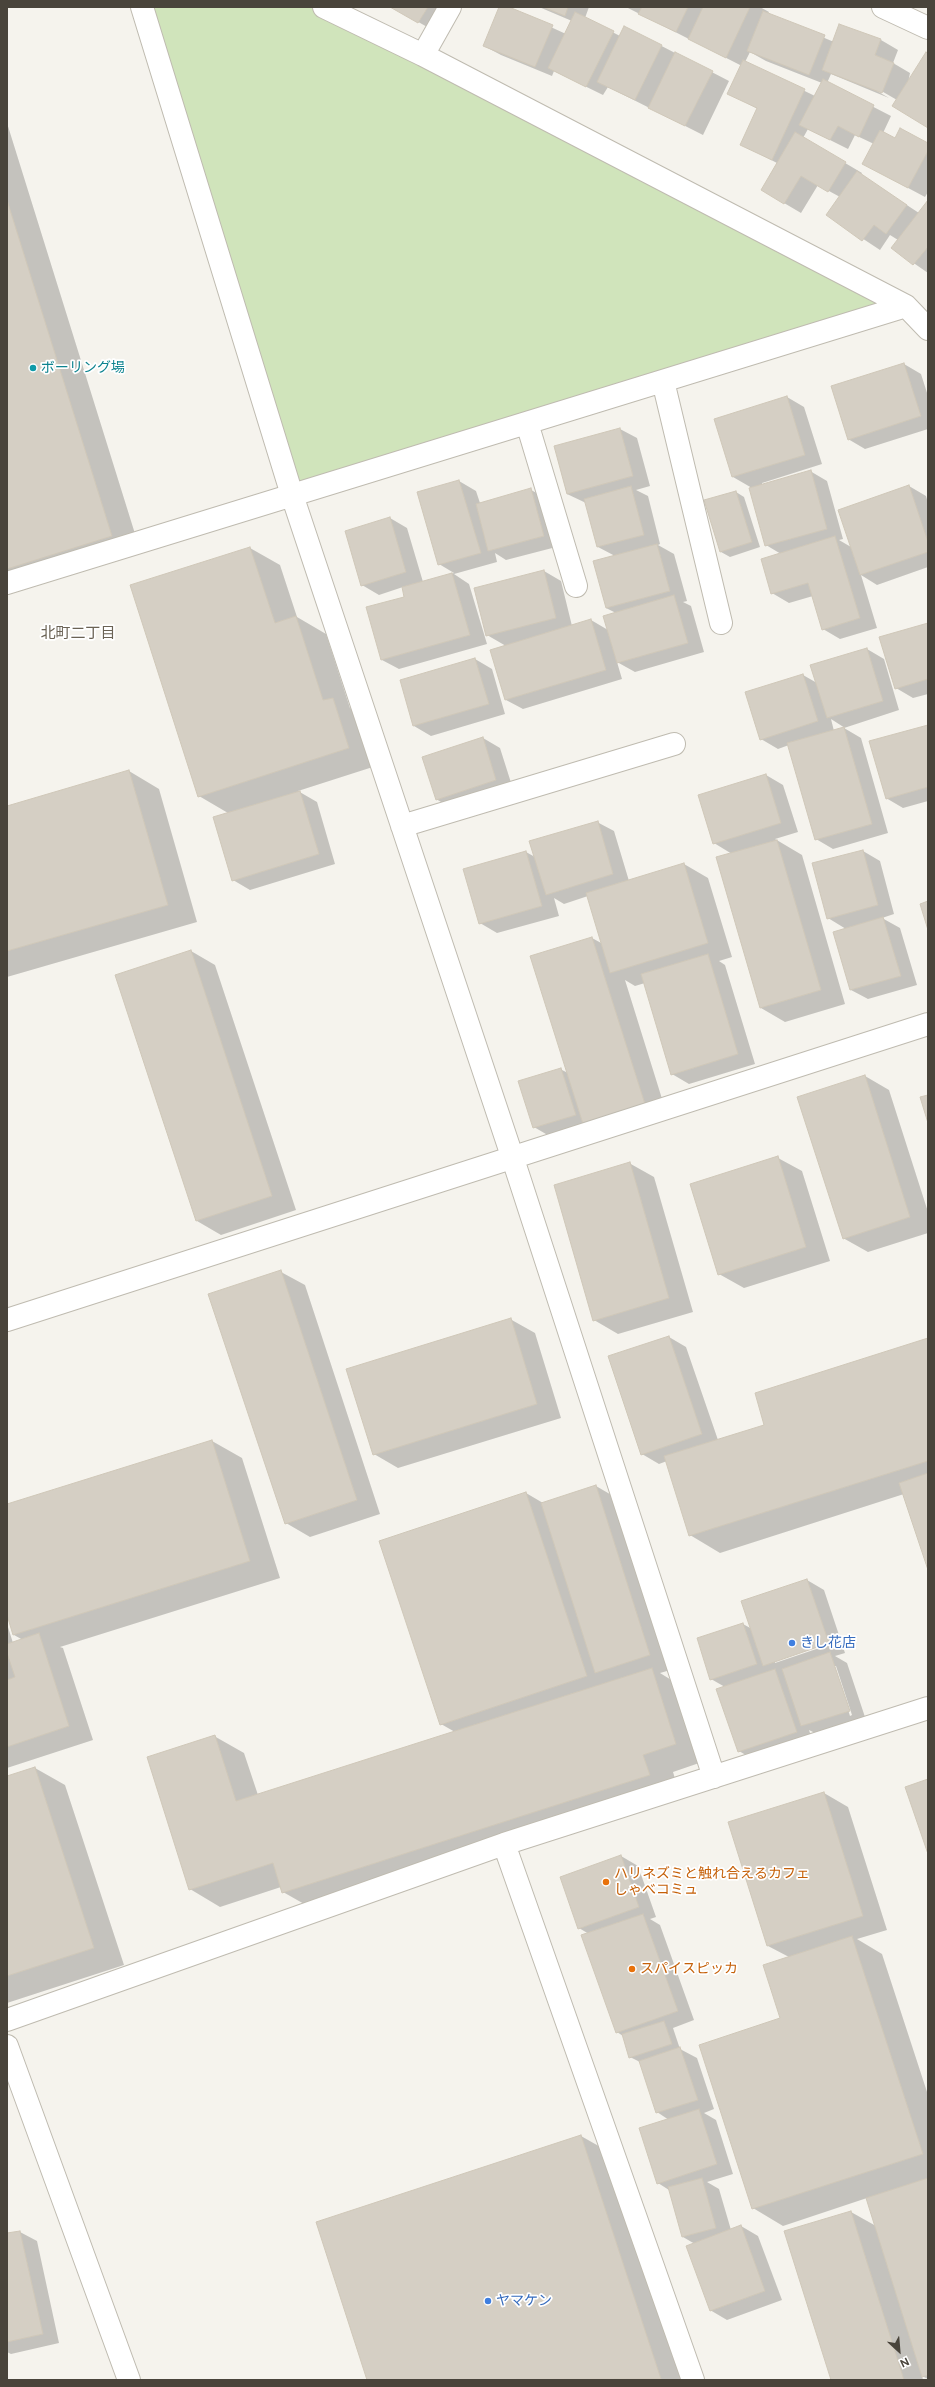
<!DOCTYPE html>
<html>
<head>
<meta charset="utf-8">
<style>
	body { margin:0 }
	#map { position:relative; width:935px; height:2387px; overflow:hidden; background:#f5f3ed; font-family:Figtree,sans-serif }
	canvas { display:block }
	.frame { position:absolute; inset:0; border:8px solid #49443b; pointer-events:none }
	.north { position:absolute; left:879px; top:2331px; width:40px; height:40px; -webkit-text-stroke:3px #fff; paint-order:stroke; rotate:154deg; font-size:11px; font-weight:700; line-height:16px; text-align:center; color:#49443b }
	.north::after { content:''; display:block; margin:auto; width:14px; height:18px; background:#49443b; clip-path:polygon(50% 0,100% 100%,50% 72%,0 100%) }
</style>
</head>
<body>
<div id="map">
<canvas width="935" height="2387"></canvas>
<div class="frame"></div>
<div class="north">N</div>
</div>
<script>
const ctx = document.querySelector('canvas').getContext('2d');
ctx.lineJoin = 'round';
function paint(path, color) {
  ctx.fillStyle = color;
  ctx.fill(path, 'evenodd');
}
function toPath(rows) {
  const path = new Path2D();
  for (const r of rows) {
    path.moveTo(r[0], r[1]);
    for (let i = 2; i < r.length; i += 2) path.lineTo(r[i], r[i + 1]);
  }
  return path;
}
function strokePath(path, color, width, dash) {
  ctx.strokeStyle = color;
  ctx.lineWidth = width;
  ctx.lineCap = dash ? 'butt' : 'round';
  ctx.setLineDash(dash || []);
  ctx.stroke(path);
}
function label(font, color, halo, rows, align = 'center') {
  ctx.font = font + ' Figtree,"Noto Sans JP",sans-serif';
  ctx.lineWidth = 3.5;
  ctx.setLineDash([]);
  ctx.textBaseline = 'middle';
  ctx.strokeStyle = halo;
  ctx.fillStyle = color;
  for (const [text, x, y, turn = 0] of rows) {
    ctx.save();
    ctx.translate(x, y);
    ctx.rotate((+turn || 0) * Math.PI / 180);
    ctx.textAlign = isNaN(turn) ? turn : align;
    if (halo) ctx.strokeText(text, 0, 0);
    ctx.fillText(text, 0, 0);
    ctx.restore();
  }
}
const green = toPath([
	[142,7,324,7,906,306,292,495]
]);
const shadow = toPath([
	[392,7,460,7,443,36],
	[500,7,507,7,566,34,572,21,539,7,589,7,585,18,620,36,625,27,729,81,703,135,608,87,603,95,554,71,552,76,501,55,484,46],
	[626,7,760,7,769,12,768,14,834,42,840,25,881,40,898,50,893,63,910,73,908,83,928,55,928,126,897,100,878,89,877,91,889,98,831,74,827,83,891,116,883,133,896,139,928,144,928,192,925,197,880,173,874,144,855,135,848,149,808,129,803,138,862,173,861,175,919,213,928,201,928,273,892,248,898,240,890,235,880,250,827,215,840,197,818,185,801,213,762,190,777,163,742,145,758,109,729,94,742,66],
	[750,52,766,61,822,83,815,96,745,62],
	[7,123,141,553,7,595],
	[904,364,921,374,928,396,928,429,865,449,848,439],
	[787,397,804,407,822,464,762,483,762,485,810,471,827,481,843,539,839,540,851,547,909,486,926,496,928,503,928,567,877,585,861,575,877,628,840,639,823,629,813,596,789,603,772,593,781,554,766,545,752,488,733,477,715,419],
	[620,429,637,438,650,486,636,490,648,496,660,544,658,545,674,554,687,601,683,602,691,606,704,652,635,672,617,662,622,679,523,709,506,700,506,646,487,635,544,571,561,581,572,626,591,620,608,630,616,613,606,608,615,556,598,547,586,503,567,494,555,447],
	[459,481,476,491,480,503,531,490,548,499,560,546,506,560,495,553,497,562,454,574,469,584,487,644,399,669,382,660,406,598,403,587,379,595,362,585,390,518,407,528,423,582,454,573,439,564],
	[736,492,744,497,760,547,730,557,721,552,706,501],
	[250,548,280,565,297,617,326,634,350,708,363,716,379,765,298,791,317,802,335,864,250,890,233,880,228,813,199,796],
	[928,624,928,694,913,698,896,688],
	[867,649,884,659,899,710,844,728,861,738,888,833,833,849,816,839,789,745,778,749,761,739,803,675,817,683],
	[831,719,845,728,834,731],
	[475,659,492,669,505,714,431,736,414,726],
	[928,726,928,801,903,808,886,798],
	[483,738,500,748,513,789,453,809,436,799],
	[129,771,159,789,197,922,7,977,7,807],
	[766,775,783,785,798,832,775,839,802,855,845,1004,785,1022,761,1008,732,854,714,843],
	[597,822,614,831,629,881,684,864,708,878,732,957,719,961,725,965,755,1064,689,1084,672,1074,645,983,635,986,625,980,668,1118,551,1137,534,1127,560,1069,568,1073,592,938,603,944,588,896,564,904,554,898,559,916,497,933,480,923,465,869,526,852,535,857],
	[863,851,880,861,894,914,882,918,900,928,917,985,868,999,851,990,846,929,828,918],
	[191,951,215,965,296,1210,221,1235,197,1221,117,976],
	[865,1076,889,1090,928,1212,928,1233,868,1252,843,1238],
	[778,1158,802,1171,830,1261,744,1288,719,1274],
	[629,1163,654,1177,693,1312,618,1334,594,1320],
	[281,1272,305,1285,380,1514,310,1537,286,1523],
	[510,1319,535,1333,561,1418,398,1468,374,1454],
	[669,1337,686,1347,718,1440,766,1425,928,1339,928,1567,904,1494,720,1553,690,1535,667,1461,659,1464,642,1454],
	[212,1441,242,1458,280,1578,60,1647,63,1648,93,1740,7,1768,7,1624,13,1643,23,1640,14,1635,7,1612,7,1505],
	[596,1486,620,1500,674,1669,660,1673,681,1686,705,1761,673,1772,679,1792,313,1909,283,1892,281,1887,220,1907,190,1889,214,1736,244,1753,258,1795,455,1732,441,1724,526,1493,543,1503],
	[807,1580,824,1590,845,1653,835,1656,847,1663,866,1720,819,1735,809,1730,813,1742,756,1761,739,1751,725,1687,711,1679,743,1624,752,1629,743,1602],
	[833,1641,834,1643,775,1663,775,1661],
	[834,1666,836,1666,852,1715,850,1716],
	[35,1768,65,1785,124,1965,7,2003,7,1777],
	[824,1793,848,1807,887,1930,857,1939,882,1954,928,2095,928,2379,922,2376,923,2380,832,2380,851,2212,876,2226,867,2198,783,2226,753,2208,789,1957,768,1946],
	[621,1856,638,1866,656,1917,650,1919,660,1925,694,2020,673,2028,680,2049,697,2058,714,2109,704,2113,716,2120,733,2174,707,2182,719,2189,731,2230,741,2226,758,2236,782,2300,727,2320,710,2310,695,2244,683,2237,669,2190,658,2183,669,2120,657,2112,640,2062,630,2057,623,2036,617,2032,589,1934,579,1928],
	[581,2136,611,2153,685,2380,369,2380,318,2222],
	[20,2232,37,2241,59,2343,11,2354,7,2352,7,2234]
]);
const building = toPath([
	[390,7,428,7,418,23,390,7],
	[499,7,509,7,553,25,535,67,483,46,499,7],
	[543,7,568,7,565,16,543,7],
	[642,7,688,7,676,32,638,14,642,7],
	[703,7,750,7,726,58,688,39,703,7],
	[763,11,825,35,809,75,747,51,763,11],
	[575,12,614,31,586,87,548,68,575,12],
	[839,24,881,39,875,55,894,63,882,93,822,70,839,24],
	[624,26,662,45,635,100,597,82,624,26],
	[675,52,713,71,685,126,648,108,675,52],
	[926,52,928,54,928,128,892,106,926,52],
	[743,60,805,89,772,160,740,145,757,108,727,94,743,60],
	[823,79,874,105,859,137,838,126,830,140,799,125,823,79],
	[900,128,928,143,928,151,908,188,862,164,880,130,895,138,900,128],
	[795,132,846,162,828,192,801,176,784,204,761,190,795,132],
	[857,171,907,205,886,234,874,225,862,241,826,215,857,171],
	[7,200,112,536,7,569,7,200],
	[928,200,928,247,913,265,891,248,928,200],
	[904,363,921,416,848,440,831,386,904,363],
	[787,396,805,455,732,477,714,419,787,396],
	[620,428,633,476,567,494,554,446,620,428],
	[811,470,827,529,765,546,749,488,811,470],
	[459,480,481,553,438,565,417,492,459,480],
	[909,485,928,542,928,552,860,575,838,510,909,485],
	[631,486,644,535,597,547,584,499,631,486],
	[531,488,544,536,488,551,476,504,531,488],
	[736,491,752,542,720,552,704,500,736,491],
	[390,517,406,572,361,586,345,531,390,517],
	[835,536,860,618,822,630,808,583,771,594,761,559,835,536],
	[657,544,670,591,606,608,593,561,657,544],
	[250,547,275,623,296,616,323,700,333,698,349,748,198,797,130,585,250,547],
	[544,570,556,618,486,636,474,588,544,570],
	[452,573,470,635,381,660,366,607,404,597,402,587,452,573],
	[674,595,688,643,617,663,603,616,674,595],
	[591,619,606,670,505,700,490,650,591,619],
	[928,623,928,679,895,689,879,637,928,623],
	[867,648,883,701,827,718,810,665,867,648],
	[475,658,489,704,413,726,400,680,475,658],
	[803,674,818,721,760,740,745,692,803,674],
	[928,725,928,787,886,799,869,741,928,725],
	[844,727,872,824,815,840,787,743,844,727],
	[483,737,496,780,436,800,422,757,483,737],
	[129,770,168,905,7,951,7,806,129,770],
	[766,774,781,823,713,844,698,795,766,774],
	[300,791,319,854,232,881,213,817,300,791],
	[598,821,613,874,546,895,529,841,598,821],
	[777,840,821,990,760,1008,716,857,777,840],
	[863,850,878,905,827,919,812,863,863,850],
	[526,851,542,906,479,924,463,869,526,851],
	[684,863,708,943,610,973,586,893,684,863],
	[928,901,928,930,920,904,928,901],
	[883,917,901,976,850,990,833,932,883,917],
	[592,937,645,1104,583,1124,530,956,592,937],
	[191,950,272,1196,196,1221,115,975,191,950],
	[708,954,738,1054,671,1075,641,974,708,954],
	[561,1068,576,1115,533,1128,518,1081,561,1068],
	[865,1075,910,1217,843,1239,797,1097,865,1075],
	[928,1095,928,1123,920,1097,928,1095],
	[778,1156,806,1247,718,1275,690,1184,778,1156],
	[630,1162,669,1298,593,1321,554,1185,630,1162],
	[281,1270,357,1500,285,1524,208,1294,281,1270],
	[511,1318,537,1404,373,1455,346,1369,511,1318],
	[669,1336,702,1434,641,1455,608,1356,669,1336],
	[928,1338,928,1461,689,1536,664,1456,764,1425,755,1393,928,1338],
	[212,1440,250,1561,13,1635,7,1615,7,1504,212,1440],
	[928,1473,928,1570,899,1483,928,1473],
	[596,1485,650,1655,595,1673,541,1503,596,1485],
	[526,1492,587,1676,440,1725,379,1541,526,1492],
	[807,1579,829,1643,763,1666,741,1601,807,1579],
	[743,1623,757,1664,710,1680,697,1638,743,1623],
	[39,1633,69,1726,7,1747,7,1680,15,1677,7,1653,7,1644,39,1633],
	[830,1652,850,1711,801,1726,782,1669,830,1652],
	[652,1668,676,1744,643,1755,650,1775,282,1893,273,1863,189,1890,147,1757,215,1735,236,1801,652,1668],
	[775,1669,797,1732,738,1752,716,1689,775,1669],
	[35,1767,94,1948,7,1976,7,1776,35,1767],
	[928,1779,928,1854,905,1787,928,1779],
	[824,1792,863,1916,767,1946,728,1822,824,1792],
	[621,1855,639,1907,578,1929,560,1877,621,1855],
	[643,1914,678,2011,616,2033,581,1935,643,1914],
	[852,1936,923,2154,752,2209,699,2045,780,2018,763,1965,852,1936],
	[664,2021,672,2044,629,2058,622,2034,664,2021],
	[680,2047,698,2100,656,2113,639,2061,680,2047],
	[699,2109,717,2164,657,2184,639,2128,699,2109],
	[581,2135,661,2379,367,2380,316,2222,581,2135],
	[702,2178,716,2228,682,2237,668,2187,702,2178],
	[928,2178,928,2375,922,2377,866,2198,928,2178],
	[851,2211,904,2380,831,2380,784,2231,851,2211],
	[741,2225,765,2291,710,2311,686,2246,741,2225],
	[20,2231,43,2334,7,2342,7,2233,20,2231]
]);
const minor = toPath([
	[142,7,292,495,513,1159,714,1777],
	[324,7,423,55,906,306,928,329],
	[883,7,928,28],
	[423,55,450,7],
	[663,381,721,623],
	[527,423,576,586],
	[7,583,906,306],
	[402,826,674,744],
	[7,1320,928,1024],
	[504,1844,693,2380],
	[7,2020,504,1844,928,1708],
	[7,2046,129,2380]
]);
const markers = [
	[33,368,4,"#0f9aa8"],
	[792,1643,4,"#3f7fe0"],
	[606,1882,4,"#e8710a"],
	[632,1969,4,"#e8710a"],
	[488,2301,4,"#3f7fe0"]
];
const cultureNames = [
	["ボーリング場",41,368]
];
const shopNames = [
	["きし花店",800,1643],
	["ヤマケン",496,2301]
];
const foodNames = [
	["ハリネズミと触れ合えるカフェ",614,1874],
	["しゃべコミュ",614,1890],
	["スパイスピッカ",640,1969]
];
const neighbourhoodNames = [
	["北町二丁目",78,634]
];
paint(green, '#d0e4bb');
paint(shadow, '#0003');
paint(building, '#d5cfc4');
strokePath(building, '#cfc7b8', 1);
strokePath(minor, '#bfbbb0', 24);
strokePath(minor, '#fff', 22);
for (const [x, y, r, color] of markers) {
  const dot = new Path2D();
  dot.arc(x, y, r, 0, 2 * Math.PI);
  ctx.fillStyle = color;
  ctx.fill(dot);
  strokePath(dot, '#fff', 1.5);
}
label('14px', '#0d838f', '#fff', cultureNames, 'left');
label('14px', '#366cbe', '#fff', shopNames, 'left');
label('14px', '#c56008', '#fff', foodNames, 'left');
label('15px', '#6a6254', '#fff', neighbourhoodNames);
</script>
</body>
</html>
